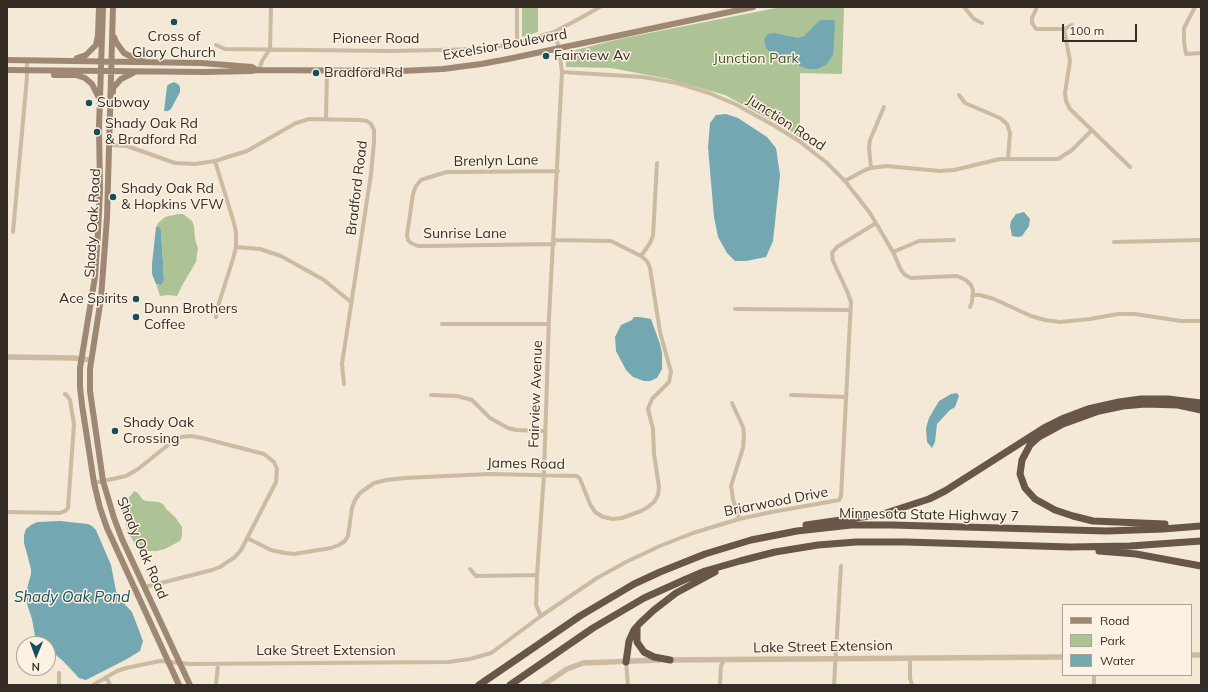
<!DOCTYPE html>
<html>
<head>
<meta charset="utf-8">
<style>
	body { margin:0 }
	#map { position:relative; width:1208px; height:692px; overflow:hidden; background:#f3e9d6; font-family:Mulish,sans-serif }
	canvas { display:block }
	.frame { position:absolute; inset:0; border:8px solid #352c25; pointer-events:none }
	.legend { position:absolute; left:1062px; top:604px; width:130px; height:72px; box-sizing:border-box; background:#fbf2e3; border:1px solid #aca397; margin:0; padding:5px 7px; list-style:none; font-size:12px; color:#352c25 }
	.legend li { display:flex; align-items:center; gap:8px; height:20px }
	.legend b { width:20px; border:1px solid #aca397 }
	.north { position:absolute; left:16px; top:636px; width:40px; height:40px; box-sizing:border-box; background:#fbf2e3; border:1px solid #aca397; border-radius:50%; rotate:181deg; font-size:11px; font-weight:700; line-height:16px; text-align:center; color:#352c25 }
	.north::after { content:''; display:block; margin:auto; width:14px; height:18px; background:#174e5a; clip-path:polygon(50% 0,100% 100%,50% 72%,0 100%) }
	.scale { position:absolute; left:1062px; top:24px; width:75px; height:18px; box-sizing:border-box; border:2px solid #352c25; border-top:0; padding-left:5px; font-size:12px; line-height:14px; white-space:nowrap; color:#352c25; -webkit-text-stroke:3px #fbf2e3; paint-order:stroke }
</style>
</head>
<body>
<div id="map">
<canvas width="1208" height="692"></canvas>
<div class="frame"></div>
<ul class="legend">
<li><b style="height:5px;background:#9f8873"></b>Road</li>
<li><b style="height:11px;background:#aec395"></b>Park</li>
<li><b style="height:11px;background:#73a8b2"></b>Water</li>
</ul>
<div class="north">N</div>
<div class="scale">100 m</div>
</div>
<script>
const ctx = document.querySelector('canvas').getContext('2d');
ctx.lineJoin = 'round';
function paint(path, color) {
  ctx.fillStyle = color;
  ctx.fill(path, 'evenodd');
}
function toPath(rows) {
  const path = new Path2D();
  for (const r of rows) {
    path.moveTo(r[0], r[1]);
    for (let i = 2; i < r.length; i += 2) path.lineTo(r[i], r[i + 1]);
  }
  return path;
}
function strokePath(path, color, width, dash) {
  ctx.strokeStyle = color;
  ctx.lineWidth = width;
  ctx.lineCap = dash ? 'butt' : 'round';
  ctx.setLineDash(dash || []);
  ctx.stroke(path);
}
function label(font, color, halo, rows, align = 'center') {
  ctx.font = font + ' Mulish,sans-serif';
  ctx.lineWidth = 3;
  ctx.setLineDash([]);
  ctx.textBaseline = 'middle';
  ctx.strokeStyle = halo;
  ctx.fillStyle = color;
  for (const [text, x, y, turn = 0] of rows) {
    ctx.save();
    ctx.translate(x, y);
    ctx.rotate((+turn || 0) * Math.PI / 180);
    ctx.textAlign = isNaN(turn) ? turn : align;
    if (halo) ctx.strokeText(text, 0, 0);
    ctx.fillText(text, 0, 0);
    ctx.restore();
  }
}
const green = toPath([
	[522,7,538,7,538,32,522,37],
	[781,7,844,7,842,74,800,73,800,138,789,130,725,95,669,79,611,68,566,67,566,54,568,52,619,39],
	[178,214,183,214,192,221,194,226,195,239,198,248,197,254,196,262,183,284,177,296,168,295,160,296,156,284,158,285,163,283,164,280,161,230,156,227,158,223,165,217],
	[134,491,138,493,142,499,146,501,159,502,164,505,166,509,175,517,182,527,182,536,180,541,165,549,157,551,143,551,136,546,128,532,122,511,122,507]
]);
const water = toPath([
	[821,20,834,20,835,23,833,55,826,65,817,69,808,69,774,56,766,48,764,39,768,34,774,33,798,38,804,36,818,22],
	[174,82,178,84,180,87,180,92,171,109,168,111,164,111,167,86,169,84],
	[726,114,738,118,767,137,776,148,780,175,773,241,766,257,746,261,735,261,727,253,718,237,714,217,708,147,710,123,716,115],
	[1024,212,1030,219,1029,226,1022,236,1018,237,1012,236,1010,226,1011,221,1016,214],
	[156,227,159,227,161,230,164,280,163,283,160,285,156,284,152,274,152,264],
	[634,317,639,317,651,319,660,344,662,353,662,369,657,378,650,381,644,381,633,377,626,370,616,351,615,337,621,325,632,320],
	[957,393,959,396,955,407,950,410,937,424,935,442,932,448,927,442,926,428,929,418,939,401,951,394],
	[60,521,88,524,92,526,96,530,111,565,116,591,119,598,132,612,143,641,140,651,127,659,86,680,79,678,63,661,56,655,48,652,48,644,38,644,36,641,32,619,27,604,27,589,31,574,31,569,24,543,24,535,26,529,31,525,37,522]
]);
const minor = toPath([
	[964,7,974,19,982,23],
	[1037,7,1032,18,1032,23,1036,29,1064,29,1072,25],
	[1195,7,1184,28,1184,42,1186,54,1201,53],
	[1064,29,1070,61,1065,93,1066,101,1070,109,1130,167],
	[517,43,517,7],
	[216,45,225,49,391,51,483,49,517,43,554,32,575,21,600,7],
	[259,70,262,61,270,49,271,7],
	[562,72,643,77,677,83,709,93,735,104,775,126,799,141,827,163,845,181,870,213,893,252,919,241,954,240],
	[959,95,965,103,1000,118,1007,124,1010,133,1008,159],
	[326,119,327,70],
	[109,145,127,146,175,163,195,164,215,161,247,151,296,123,309,119,359,120,367,121,371,124,374,130,374,142,371,174,342,364,344,384],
	[215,161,234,223,236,232,236,247,233,259,218,306,216,317],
	[871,168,869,148,870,140,884,107],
	[845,181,865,170,871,168,886,166,940,171,954,170,1000,159,1058,159,1072,150,1092,130],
	[13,232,27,77,27,60],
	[1114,242,1201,240],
	[554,244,427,246,418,246,411,243,408,240,407,235,413,194,416,186,421,180,427,178,447,172,458,172,558,171],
	[236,247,260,249,281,256,324,280,351,302],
	[893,252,901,270,905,275,911,278,957,276,966,280,971,285,973,290,972,302,970,307],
	[641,256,650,243,653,236,657,163],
	[973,295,980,295,994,299,1031,316,1045,320,1060,322,1090,319,1118,314,1135,314,1181,321,1201,321],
	[735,309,850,310],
	[442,324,549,324],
	[431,395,457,396,472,400,490,418,508,428,516,430,545,431],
	[791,395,846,397],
	[732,403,743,427,744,434,743,448,731,486,733,499,739,519],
	[94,483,126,476,138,469,173,441,181,437,191,436,202,438,264,454,274,462,277,469,276,482,241,550,235,557,220,567,212,570,145,587],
	[7,512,60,513,65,511,68,508,74,424,70,400,68,397,65,394],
	[247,538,271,550,285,553,294,554,331,548,339,545,345,541,348,536,352,508,355,500,360,493,374,483,386,480,405,478,488,474,577,476,580,479,590,504,595,512,603,517,613,519,622,518,641,511,648,507,654,502,658,495,659,487,654,454,653,429,648,409,652,399,669,382,671,372,660,332,650,268,647,261,641,256,611,241,554,240],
	[470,569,476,576,537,575],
	[541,616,536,605,537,575,544,474,549,318,562,72,559,48,554,32],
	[910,659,910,678,912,685],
	[626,662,628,685],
	[1094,675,1094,685],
	[106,677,110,685],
	[59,685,59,673],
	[93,685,117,671,126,668,160,661,190,664,448,662,470,659,491,653,502,645,541,616,597,578,626,562,660,546,693,533,739,519,772,512,839,500,841,496,851,302,847,291,833,261,832,253,837,247,876,223],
	[216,685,218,664],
	[720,685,721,666,724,660],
	[834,685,841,566]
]);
const tertiary = toPath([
	[7,357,74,358,91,360],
	[1191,655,1201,655],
	[667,660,1063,657],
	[543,685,567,669,583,663,659,660]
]);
const secondary = toPath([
	[103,7,99,127,100,190,98,232,95,277,80,368,80,387,82,405,94,483,100,508,107,528,179,685],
	[113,7,107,218,101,298,90,369,90,391,103,481,114,518,122,539,190,685],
	[114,37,116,42,124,53,132,57,143,57],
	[77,58,86,55,96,45,98,35,99,7],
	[7,60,201,63,252,67,257,70],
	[7,70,206,72,251,71,257,70,401,71,443,69,481,64,508,59,753,7],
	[54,75,76,75,85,78,92,84,99,98],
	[113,92,113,88,121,79,133,73]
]);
const trunk = toPath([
	[1165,524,1093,521,1073,516,1055,510,1035,499,1025,488,1020,474,1022,460,1030,445,1039,437,1063,424,1099,411,1123,406,1145,404,1178,405,1201,410],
	[806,525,883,514,929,499,945,491,1044,428,1064,418,1088,409,1119,402,1141,399,1168,399,1201,403],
	[1099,551,1136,554,1201,566],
	[637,628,637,642,644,652,654,657,670,660],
	[626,662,629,641,634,630,640,623,654,610,676,593,715,572],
	[479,685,580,616,634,584,660,572,705,554,751,540,797,531,851,525,892,525,1107,531,1163,529,1201,526],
	[510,685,593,628,644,598,684,580,705,571,740,561,775,552,818,545,856,542,906,542,1070,547,1130,546,1201,541]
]);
const markers = [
	[174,22,4,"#174e5a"],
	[546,56,4,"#174e5a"],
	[316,73,4,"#174e5a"],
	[89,103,4,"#174e5a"],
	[97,132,4,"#174e5a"],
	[113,197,4,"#174e5a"],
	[136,299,4,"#174e5a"],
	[136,317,4,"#174e5a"],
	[115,431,4,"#174e5a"]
];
const poiNames = [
	["Cross of",174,37,"center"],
	["Glory Church",174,53,"center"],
	["Fairview Av",554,56],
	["Bradford Rd",324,73],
	["Subway",97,103],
	["Shady Oak Rd",105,124],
	["& Bradford Rd",105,140],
	["Shady Oak Rd",121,189],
	["& Hopkins VFW",121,205],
	["Ace Spirits",128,299,"right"],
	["Dunn Brothers",144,309],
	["Coffee",144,325],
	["Shady Oak",123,423],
	["Crossing",123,439]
];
const streetNames = [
	["Pioneer Road",376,39],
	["Excelsior Boulevard",505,45,-10],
	["Junction Road",786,123,33],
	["Brenlyn Lane",496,161,-1],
	["Bradford Road",357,188,-83],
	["Shady Oak Road",93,223,-87],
	["Sunrise Lane",465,234],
	["Fairview Avenue",536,394,-88],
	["James Road",526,464,1],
	["Briarwood Drive",776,502,-11],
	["Minnesota State Highway 7",929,515,1],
	["Shady Oak Road",142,548,67],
	["Lake Street Extension",823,647,-1],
	["Lake Street Extension",326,651]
];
const parkNames = [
	["Junction Park",756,59]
];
const waterNames = [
	["Shady Oak Pond",72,597]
];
paint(green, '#aec395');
paint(water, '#73a8b2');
strokePath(minor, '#ccbaa1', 4);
strokePath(tertiary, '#ccbaa1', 5.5);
strokePath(secondary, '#9f8873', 6);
strokePath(trunk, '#685648', 7);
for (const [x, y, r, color] of markers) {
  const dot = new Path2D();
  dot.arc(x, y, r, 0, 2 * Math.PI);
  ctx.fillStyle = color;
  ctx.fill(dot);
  strokePath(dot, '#fbf2e3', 1.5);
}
label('14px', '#352c25', '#fbf2e3', poiNames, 'left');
label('14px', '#352c25', '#fbf2e3', streetNames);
label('14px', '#3f5626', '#fbf2e3', parkNames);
label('italic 15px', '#174e5a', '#fbf2e3', waterNames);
</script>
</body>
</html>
